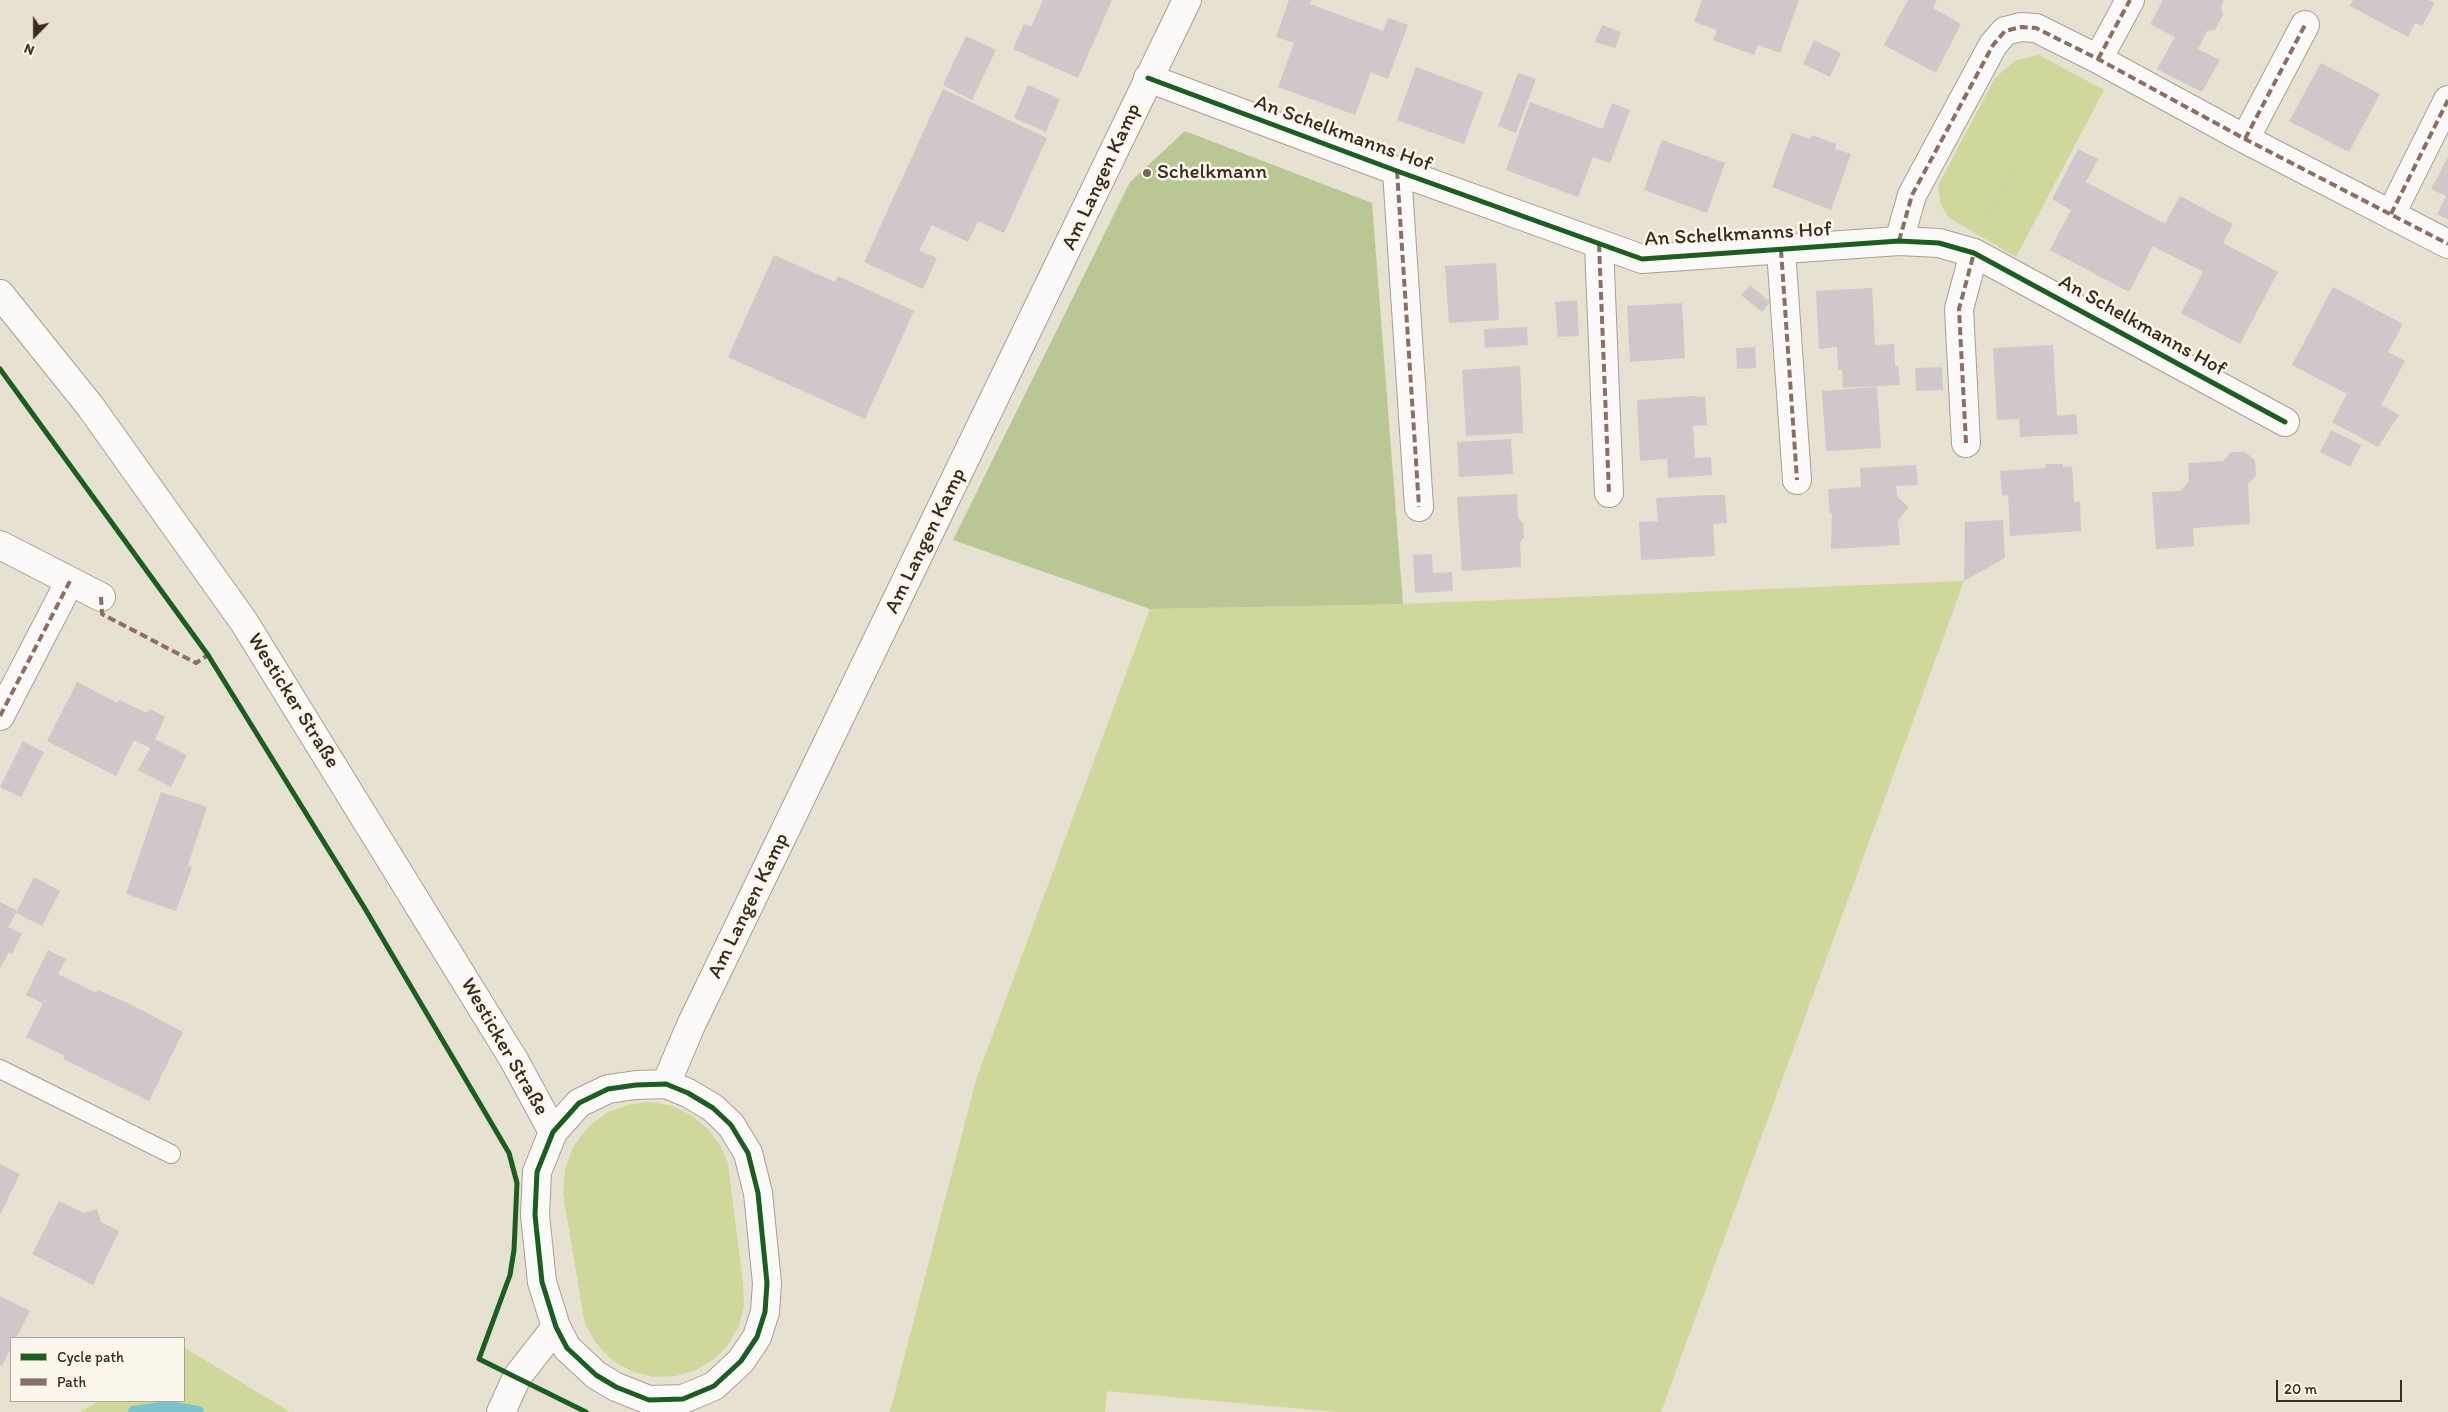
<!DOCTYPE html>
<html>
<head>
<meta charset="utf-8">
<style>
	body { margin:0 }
	#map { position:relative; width:2448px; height:1412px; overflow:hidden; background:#e6e1d0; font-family:Itim,sans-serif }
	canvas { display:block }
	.legend { position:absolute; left:10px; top:1337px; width:175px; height:65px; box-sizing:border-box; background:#fbf7ec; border:1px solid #aea59a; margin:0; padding:6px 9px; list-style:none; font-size:15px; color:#3b2a1e }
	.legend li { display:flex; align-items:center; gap:10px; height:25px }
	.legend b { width:25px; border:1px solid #aea59a }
	.north { position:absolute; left:10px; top:10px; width:50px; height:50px; -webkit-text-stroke:4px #fbf7ec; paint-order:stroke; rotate:202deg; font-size:14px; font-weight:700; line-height:20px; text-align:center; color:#3b2a1e }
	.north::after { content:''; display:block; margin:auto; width:18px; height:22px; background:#3b2a1e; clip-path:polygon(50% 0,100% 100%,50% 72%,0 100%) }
	.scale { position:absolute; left:2276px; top:1380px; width:126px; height:22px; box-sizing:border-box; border:2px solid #3b2a1e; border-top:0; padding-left:6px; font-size:15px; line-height:18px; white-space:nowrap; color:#3b2a1e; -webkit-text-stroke:4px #fbf7ec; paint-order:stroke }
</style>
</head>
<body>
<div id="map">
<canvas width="2448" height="1412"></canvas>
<ul class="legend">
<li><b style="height:6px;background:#1b5e20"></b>Cycle path</li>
<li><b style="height:6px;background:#8d6e63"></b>Path</li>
</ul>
<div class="north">N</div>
<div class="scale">20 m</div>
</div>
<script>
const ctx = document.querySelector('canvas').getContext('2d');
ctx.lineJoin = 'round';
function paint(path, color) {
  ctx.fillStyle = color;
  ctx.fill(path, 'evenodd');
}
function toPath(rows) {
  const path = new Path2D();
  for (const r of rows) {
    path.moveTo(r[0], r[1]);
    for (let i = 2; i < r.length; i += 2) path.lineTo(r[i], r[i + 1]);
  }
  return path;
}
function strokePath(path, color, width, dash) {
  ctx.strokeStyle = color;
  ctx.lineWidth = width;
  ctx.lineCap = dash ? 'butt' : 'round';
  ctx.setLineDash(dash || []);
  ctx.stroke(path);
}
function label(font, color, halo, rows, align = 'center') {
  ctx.font = font + ' Itim,sans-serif';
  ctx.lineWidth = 5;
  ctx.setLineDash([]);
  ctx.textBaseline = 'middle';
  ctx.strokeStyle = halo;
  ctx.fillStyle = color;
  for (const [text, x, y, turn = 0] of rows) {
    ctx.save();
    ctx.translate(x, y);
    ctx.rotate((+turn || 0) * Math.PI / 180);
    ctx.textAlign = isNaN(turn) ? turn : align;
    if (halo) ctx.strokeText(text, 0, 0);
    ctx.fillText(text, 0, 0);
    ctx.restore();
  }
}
const green = toPath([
	[2039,55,2104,90,2016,257,1949,218,1941,205,1938,186,1995,78,2016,60],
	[1964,581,1661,1412,1336,1412,1107,1391,1105,1412,890,1412,976,1080,1150,609,1403,604],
	[652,1102,672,1106,691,1115,707,1128,720,1145,728,1164,743,1282,744,1306,739,1326,728,1345,714,1359,696,1370,676,1376,653,1377,631,1371,612,1360,596,1343,585,1324,563,1194,565,1170,573,1147,588,1127,608,1112,631,1104],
	[185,1348,290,1412,80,1412,99,1401,184,1401]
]);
const forest = toPath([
	[1185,131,1372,203,1403,604,1150,609,953,540,1130,182]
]);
const stream = toPath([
	[134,1412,168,1407,198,1412]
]);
const building = toPath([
	[1043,0,1112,0,1078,78,1013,49,1024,24,1031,27],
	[1289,0,1312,0,1310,4,1383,31,1388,18,1408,25,1388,79,1371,72,1355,115,1278,87,1294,43,1276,37],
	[1702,0,1799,0,1780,53,1758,45,1754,55,1713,40,1717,30,1694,22],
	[1908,0,1937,0,1933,8,1961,24,1936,73,1884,45],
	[2163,0,2224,0,2221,6,2223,15,2215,30,2207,31,2198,49,2220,60,2202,92,2157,69,2175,37,2150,24],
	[2353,0,2428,0,2435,3,2422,26,2415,23,2408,37,2350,6],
	[1602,25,1621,32,1615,48,1595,42],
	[966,36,996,50,972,100,943,85],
	[1814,40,1841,53,1830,77,1803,64],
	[2321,63,2380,94,2349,152,2289,121],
	[1416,67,1483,92,1464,144,1397,120],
	[1518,73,1536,79,1516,133,1498,126],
	[1028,85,1060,99,1046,132,1014,118],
	[943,89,1047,138,1004,233,978,221,968,242,932,225,919,251,937,258,923,289,864,262],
	[1530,102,1600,128,1603,128,1612,103,1630,110,1610,163,1593,157,1578,197,1506,170],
	[1792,133,1810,139,1812,135,1836,144,1835,149,1851,154,1831,210,1772,187],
	[1662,140,1725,163,1707,213,1644,190],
	[2078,149,2098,159,2086,182,2165,224,2180,196,2233,224,2223,243,2278,272,2240,344,2181,313,2203,272,2153,246,2129,292,2050,250,2071,210,2052,199],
	[2448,157,2448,219,2437,214,2446,196,2431,189],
	[774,255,835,282,838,276,914,311,865,419,728,357],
	[1496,263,1499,320,1449,323,1445,266],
	[1750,285,1770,302,1762,312,1741,295],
	[2333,287,2403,324,2388,352,2405,361,2381,405,2399,415,2378,447,2332,422,2347,394,2292,365],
	[1872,288,1875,345,1894,344,1895,366,1898,366,1900,385,1843,388,1842,370,1838,370,1837,347,1819,349,1816,291],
	[1577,300,1579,336,1558,337,1555,302],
	[1682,303,1685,358,1630,362,1627,306],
	[1527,327,1528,345,1485,348,1484,329],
	[2053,345,2057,416,2076,414,2078,434,2020,437,2019,419,1997,420,1993,348],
	[1755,347,1756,368,1737,369,1736,348],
	[1520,366,1523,433,1466,436,1462,370],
	[1942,367,1943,390,1916,391,1915,368],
	[1877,387,1881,448,1826,451,1822,391],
	[1691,396,1705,397,1707,425,1693,426,1695,458,1711,457,1712,475,1668,478,1667,459,1640,461,1637,400],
	[2331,430,2361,445,2350,467,2320,452],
	[1511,439,1513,474,1459,477,1457,442],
	[2231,452,2245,452,2255,460,2256,475,2248,484,2250,524,2193,528,2194,546,2156,549,2152,492,2180,491,2189,481,2188,463,2223,461],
	[2045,464,2063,464,2063,467,2072,466,2074,502,2080,502,2081,531,2010,536,2008,495,2002,496,2000,471,2046,468],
	[1916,465,1918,485,1896,486,1897,497,1909,507,1898,520,1900,545,1831,549,1832,513,1830,513,1828,489,1861,487,1860,468],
	[1517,494,1518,518,1523,523,1524,537,1520,542,1521,567,1462,571,1457,497],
	[1711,495,1725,495,1727,523,1713,524,1715,556,1641,560,1639,522,1658,521,1656,498],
	[2003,520,2005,558,1964,581,1965,522],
	[1432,554,1433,573,1452,572,1453,591,1415,593,1413,555],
	[77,682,118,703,119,700,147,713,150,709,165,717,155,739,187,755,171,787,138,770,150,748,134,740,116,776,47,741],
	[23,741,44,752,21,797,0,787],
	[161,792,207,807,188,865,192,867,176,911,126,894],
	[34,877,60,891,42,926,16,913,8,927,22,934,12,954,9,952,0,969,0,902,16,910,16,913],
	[48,950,66,959,58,974,96,993,98,990,132,1005,183,1032,149,1101,63,1059,65,1056,26,1037,43,1003,26,995],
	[0,1164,20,1174,0,1215],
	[59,1201,84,1213,97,1209,101,1222,119,1231,93,1285,32,1254],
	[0,1296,30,1311,16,1338,11,1338,11,1348,2,1366,0,1365]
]);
const path = toPath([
	[1986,220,2018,161]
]);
const service = toPath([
	[0,1069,171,1154]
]);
const minor = toPath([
	[2098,59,2130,0],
	[1148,78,1397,171,1642,259,1899,241,1939,243,1974,253,2285,422],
	[2245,139,2305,25],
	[1397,171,1419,507],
	[2391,214,2448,100],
	[1899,241,1912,195,1993,45,2005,31,2021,27,2036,28,2098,59,2245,139,2448,244],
	[1599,244,1609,493],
	[1781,250,1797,480],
	[1966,443,1959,309,1974,253],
	[0,545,101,597],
	[0,716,70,581]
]);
const tertiary = toPath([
	[0,294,90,406,244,622,514,1060,553,1132,537,1172,535,1215,542,1282,556,1327,567,1348,596,1375,616,1387,649,1400,683,1399,714,1386,741,1361,757,1337,765,1312,767,1283,758,1193,748,1153,731,1125,713,1108,688,1093,666,1084,636,1085,608,1089,579,1103,553,1132],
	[666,1084,691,1025,1187,0],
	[501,1412,517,1377,556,1327]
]);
const quiet = toPath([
	[2098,59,2130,0],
	[2245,139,2305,25],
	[1397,171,1419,507],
	[2391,214,2448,100],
	[1899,241,1912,195,1993,45,2005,31,2021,27,2036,28,2098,59,2245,139,2448,244],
	[1599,244,1609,493],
	[1781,250,1797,480],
	[1966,443,1959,309,1974,253],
	[101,597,102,614,196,663,208,655],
	[0,716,70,581]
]);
const cycleway = toPath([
	[1148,78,1397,171,1642,259,1899,241,1939,243,1974,253,2285,422],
	[0,369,208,655,364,907,509,1153,517,1183,514,1250,510,1275,479,1359,586,1412],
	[666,1084,688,1093,713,1108,731,1125,748,1153,758,1193,767,1283,765,1312,757,1337,741,1361,714,1386,683,1399,649,1400,616,1387,596,1375,567,1348,556,1327,542,1282,535,1215,537,1172,553,1132,579,1103,608,1089,636,1085,666,1084]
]);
const markers = [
	[1147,173,5,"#776a5c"]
];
const streetNames = [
	["An Schelkmanns Hof",1343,134,20],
	["Am Langen Kamp",1102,177,-65],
	["An Schelkmanns Hof",1738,235,-3],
	["An Schelkmanns Hof",2142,326,29],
	["Am Langen Kamp",926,541,-64],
	["Westicker Straße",293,701,58],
	["Am Langen Kamp",749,906,-64],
	["Westicker Straße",504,1047,60]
];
const poiNames = [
	["Schelkmann",1157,173]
];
paint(green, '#cfd79b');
paint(forest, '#b9c794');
strokePath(stream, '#7ac1cc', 12);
paint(building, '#cfc7c9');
strokePath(service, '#a5a095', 20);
strokePath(minor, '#a5a095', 30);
strokePath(tertiary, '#a5a095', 30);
strokePath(path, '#cbc8c3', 3, [1, 4]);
strokePath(service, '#fbfaf8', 18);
strokePath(minor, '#fbfaf8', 28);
strokePath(tertiary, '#fbfaf8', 28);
strokePath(quiet, '#8d6e63', 4, [8, 4]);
strokePath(cycleway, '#1b5e20', 5);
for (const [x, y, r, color] of markers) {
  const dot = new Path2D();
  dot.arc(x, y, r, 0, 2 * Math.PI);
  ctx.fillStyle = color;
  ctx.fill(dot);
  strokePath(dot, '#fbf7ec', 2);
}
label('21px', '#3b2a1e', '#fbf7ec', streetNames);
label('21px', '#3b2a1e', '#fbf7ec', poiNames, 'left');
</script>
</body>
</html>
